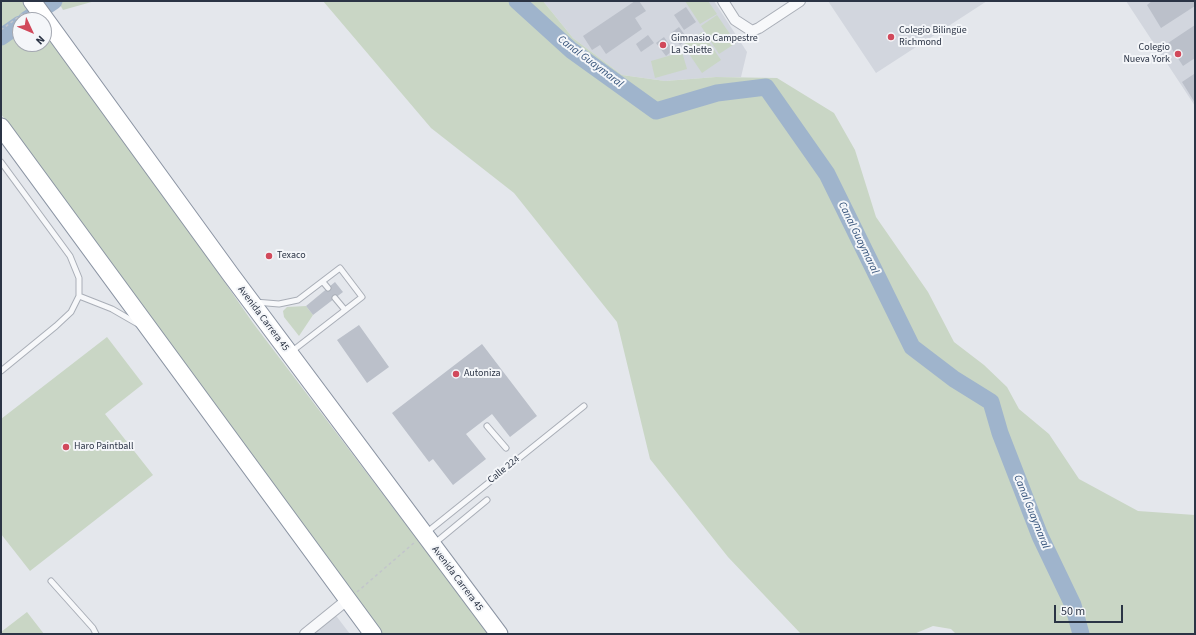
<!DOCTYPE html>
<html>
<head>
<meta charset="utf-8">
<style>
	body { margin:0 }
	#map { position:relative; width:1196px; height:635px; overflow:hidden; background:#e4e7ec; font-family:"Source Sans 3",sans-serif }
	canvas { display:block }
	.frame { position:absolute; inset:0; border:2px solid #2b3445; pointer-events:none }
	.north { position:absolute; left:12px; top:12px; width:40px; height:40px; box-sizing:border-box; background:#f4f6f9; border:1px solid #a4a8b1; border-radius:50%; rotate:134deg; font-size:11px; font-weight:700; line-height:16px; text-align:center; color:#2b3445 }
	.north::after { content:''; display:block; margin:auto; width:14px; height:18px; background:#d1495b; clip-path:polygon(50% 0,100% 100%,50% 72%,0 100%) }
	.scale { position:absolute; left:1054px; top:605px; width:69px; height:18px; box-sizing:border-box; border:2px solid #2b3445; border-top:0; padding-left:5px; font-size:12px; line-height:14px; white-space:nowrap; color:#2b3445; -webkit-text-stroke:3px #f4f6f9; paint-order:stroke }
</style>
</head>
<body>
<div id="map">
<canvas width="1196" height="635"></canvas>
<div class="frame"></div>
<div class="north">N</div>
<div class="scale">50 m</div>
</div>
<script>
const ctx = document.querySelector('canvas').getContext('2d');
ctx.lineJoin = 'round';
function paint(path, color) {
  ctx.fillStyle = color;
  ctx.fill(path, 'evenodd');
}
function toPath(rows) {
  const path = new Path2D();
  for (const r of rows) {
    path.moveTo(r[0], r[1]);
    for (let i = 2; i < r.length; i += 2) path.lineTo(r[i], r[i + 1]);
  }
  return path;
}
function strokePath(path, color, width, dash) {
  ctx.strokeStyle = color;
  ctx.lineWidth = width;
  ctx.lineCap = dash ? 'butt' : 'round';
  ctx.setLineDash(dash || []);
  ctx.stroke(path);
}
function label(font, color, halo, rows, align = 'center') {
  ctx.font = font + ' "Source Sans 3",sans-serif';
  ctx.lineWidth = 4;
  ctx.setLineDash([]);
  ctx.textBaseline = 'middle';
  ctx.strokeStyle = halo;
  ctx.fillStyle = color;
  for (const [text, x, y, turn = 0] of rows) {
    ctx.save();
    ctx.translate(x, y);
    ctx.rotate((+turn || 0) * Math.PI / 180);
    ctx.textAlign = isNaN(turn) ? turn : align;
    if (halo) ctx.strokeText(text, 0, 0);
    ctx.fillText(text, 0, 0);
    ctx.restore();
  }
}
const built = toPath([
	[543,1,714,1,747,52,741,77,716,77,665,81,622,75,573,38],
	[828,1,987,1,876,73],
	[1126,1,1195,1,1195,106],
	[334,613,350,634,310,634]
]);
const green = toPath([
	[1,1,25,1,38,20,20,20,20,44,44,44,44,28,192,235,253,323,489,634,382,634,1,114],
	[58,1,95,1,63,10],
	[323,1,543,1,573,38,622,75,665,81,716,77,777,78,834,113,855,150,876,217,928,292,954,342,984,365,1007,387,1019,409,1049,434,1079,479,1138,511,1195,515,1195,634,956,634,951,629,933,626,914,634,801,634,728,557,650,459,617,322,514,193,431,128],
	[685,1,708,1,717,14,700,24],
	[717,15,736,43,719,54,701,26],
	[702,32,721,60,702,73,683,45],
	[682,52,687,69,655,78,651,61],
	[306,306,313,315,299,336,284,317,283,311,287,307],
	[107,337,143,384,105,414,153,475,30,571,1,534,1,419],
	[27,612,44,634,1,634,1,632]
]);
const river = toPath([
	[517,1,571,50,656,111,717,93,766,87,827,174,912,347,954,379,991,402,1000,433,1040,536,1073,605,1081,634],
	[26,20,54,1],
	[1,37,20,24]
]);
const building = toPath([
	[635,1,639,1,646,11,635,18,642,29,606,54,600,45,592,50,583,36],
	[1152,1,1195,1,1195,6,1161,28,1147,5],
	[686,7,696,22,684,30,674,15],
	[1195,25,1195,58,1183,66,1168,43],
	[679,27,688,39,680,45,671,33],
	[648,35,654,43,641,52,636,44],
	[664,37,673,50,666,56,656,43],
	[1194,74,1195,76,1195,103,1182,82],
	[335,282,343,292,313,315,306,306],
	[359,325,389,367,367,383,337,340],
	[482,344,537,416,510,437,492,414,466,434,486,459,453,485,433,459,429,462,392,413]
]);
const path = toPath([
	[1,30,25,12],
	[357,592,415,542]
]);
const service = toPath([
	[1,162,70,256,79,278,79,296,71,312,56,326,1,371],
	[323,282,328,288],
	[79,296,112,309,138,324],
	[335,298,345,310],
	[255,302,279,304,298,300,340,268,362,297,291,352],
	[487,426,506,448],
	[426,533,584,406],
	[435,543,487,500],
	[51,581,93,628,96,634]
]);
const minor = toPath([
	[723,1,735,20,752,31,759,28,800,1],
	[305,634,347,600]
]);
const trunk = toPath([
	[32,1,231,275,499,634],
	[1,127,373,634]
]);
const markers = [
	[891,37,4,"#d1495b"],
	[663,45,4,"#d1495b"],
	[1178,54,4,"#d1495b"],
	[269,256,4,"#d1495b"],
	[456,374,4,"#d1495b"],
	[66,447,4,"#d1495b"]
];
const poiNames = [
	["Colegio Bilingüe",899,31],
	["Richmond",899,43],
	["Gimnasio Campestre",671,39],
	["La Salette",671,51],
	["Colegio",1170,48,"right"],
	["Nueva York",1170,60,"right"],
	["Texaco",277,256],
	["Autoniza",464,374],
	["Haro Paintball",74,447]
];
const streetNames = [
	["Avenida Carrera 45",263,319,53],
	["Calle 224",504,470,-39],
	["Avenida Carrera 45",457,579,53]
];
const waterNames = [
	["Canal Guaymaral",590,62,37],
	["Canal Guaymaral",858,238,64],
	["Canal Guaymaral",1031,512,68]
];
paint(built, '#d2d6de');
paint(green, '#c9d6c5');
strokePath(river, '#9fb4cc', 17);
paint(building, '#bbc0ca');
strokePath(service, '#a9aeb7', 7);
strokePath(minor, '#a9aeb7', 12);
strokePath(trunk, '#8b94a3', 19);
strokePath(path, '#c2c5cb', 1.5, [3, 3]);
strokePath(service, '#f7f8fa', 5);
strokePath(minor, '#f7f8fa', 10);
strokePath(trunk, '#fff', 17);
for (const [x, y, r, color] of markers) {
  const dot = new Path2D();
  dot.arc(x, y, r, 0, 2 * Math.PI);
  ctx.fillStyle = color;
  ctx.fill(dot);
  strokePath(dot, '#f4f6f9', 1.5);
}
label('10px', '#2b3445', '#f4f6f9', poiNames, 'left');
label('10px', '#2b3445', '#f4f6f9', streetNames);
label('italic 11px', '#34527a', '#f4f6f9', waterNames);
</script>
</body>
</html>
